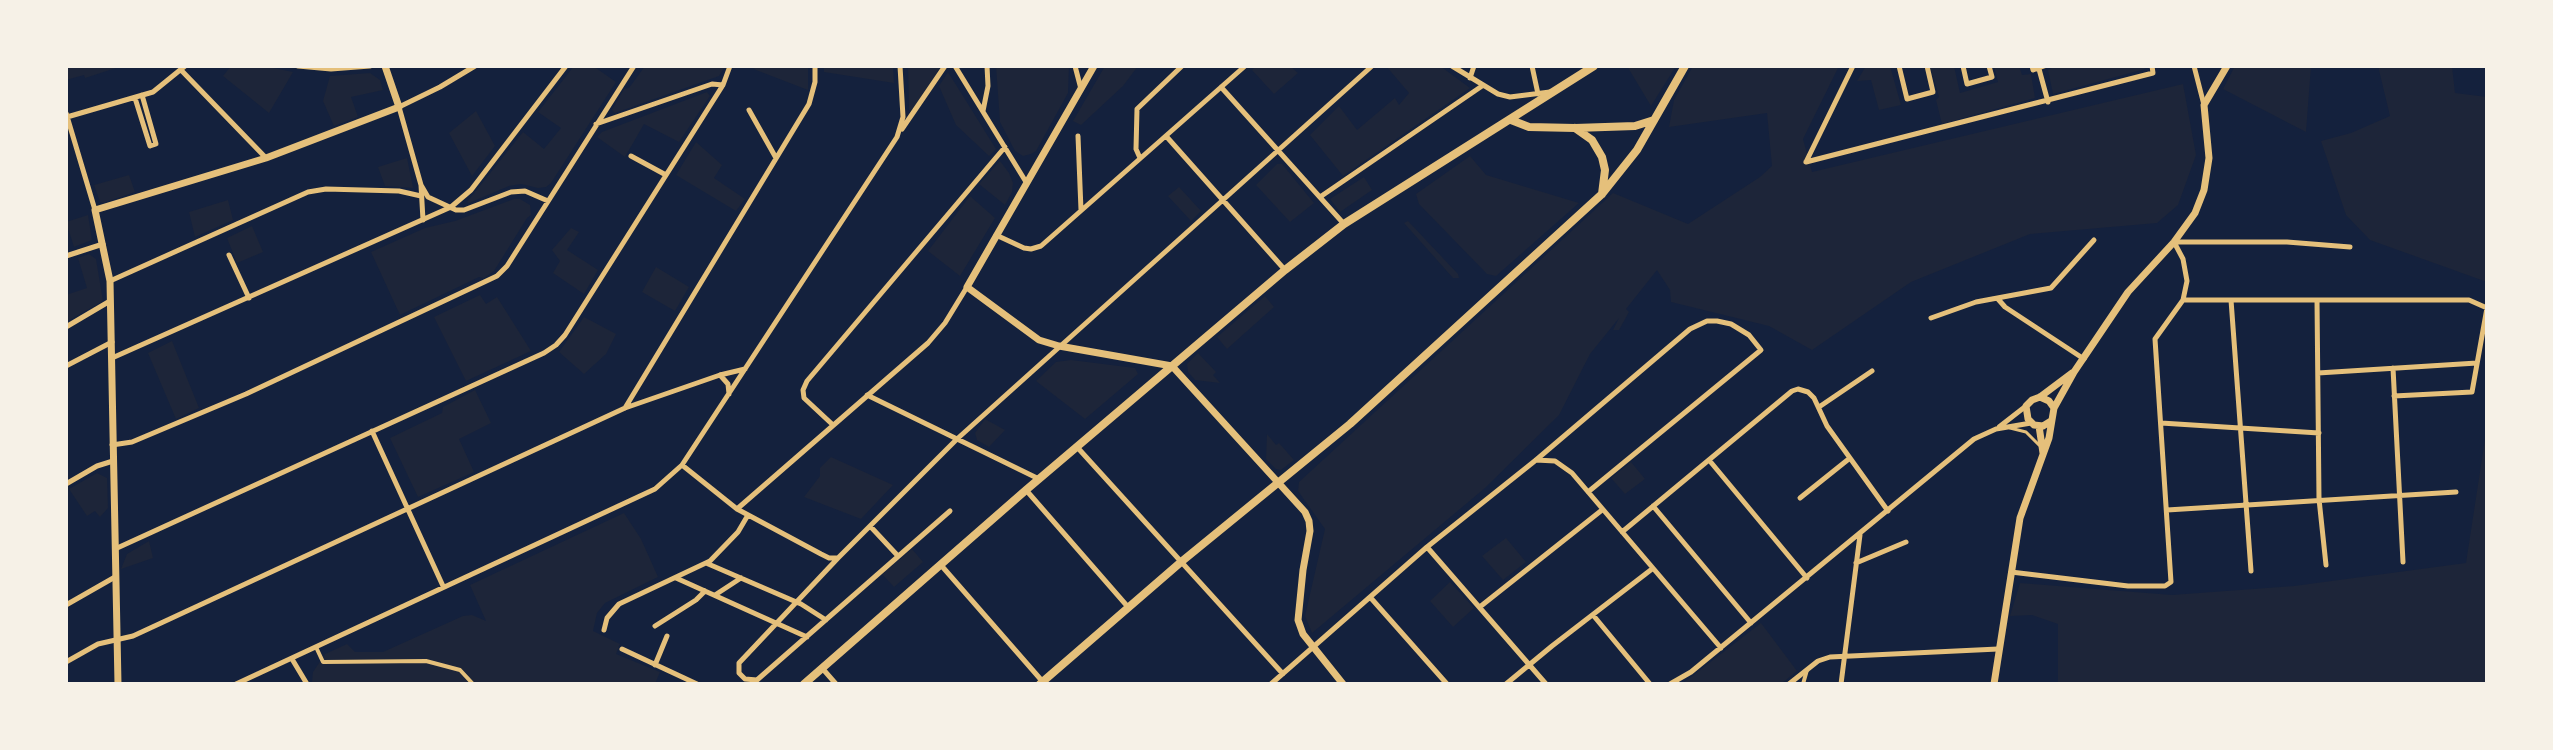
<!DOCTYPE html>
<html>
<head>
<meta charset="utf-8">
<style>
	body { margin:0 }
	#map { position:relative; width:2553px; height:750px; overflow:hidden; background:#14213d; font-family:Helvetica,sans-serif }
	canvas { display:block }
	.frame { position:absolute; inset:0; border:68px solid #f6f1e7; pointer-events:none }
</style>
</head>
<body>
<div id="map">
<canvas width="2553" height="750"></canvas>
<div class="frame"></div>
</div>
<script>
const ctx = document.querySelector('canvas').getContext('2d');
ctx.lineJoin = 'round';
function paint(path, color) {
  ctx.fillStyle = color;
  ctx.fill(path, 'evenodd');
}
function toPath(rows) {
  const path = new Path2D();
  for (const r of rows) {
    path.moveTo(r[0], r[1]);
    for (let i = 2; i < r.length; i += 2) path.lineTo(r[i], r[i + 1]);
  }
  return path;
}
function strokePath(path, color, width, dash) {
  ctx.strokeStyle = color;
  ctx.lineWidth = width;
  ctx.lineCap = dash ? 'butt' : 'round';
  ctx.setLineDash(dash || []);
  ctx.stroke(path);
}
const green = toPath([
	[66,66,122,66,85,78,84,75,66,80],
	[231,66,263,66,293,72,269,113,223,76],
	[574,66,593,66,616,82,551,183,546,187,538,188,521,184,509,186,469,203,467,202,523,132,544,149,561,128,538,112],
	[645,66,720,66,724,68,719,76,615,113,612,110,624,89,629,88],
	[750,66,808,66,808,90,756,70],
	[824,66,893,66,894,83,824,72],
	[908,66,941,66,912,111,909,110],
	[996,66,1069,66,1068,93,1036,151,1031,154,1023,156,1015,151,1000,122],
	[1105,66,1138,66,1123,86,1081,125,1073,121],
	[1256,66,1290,66,1298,73,1274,94,1252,70],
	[1386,66,1440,66,1470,88,1343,176,1310,135,1339,106,1357,130,1395,98,1399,105,1409,93],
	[1627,66,1676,66,1651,106],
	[1693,66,1838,68,1803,139,1812,172,2183,84,2196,155,2178,205,2157,223,2030,234,1911,282,1812,350,1769,326,1671,302,1670,290,1657,270,1626,309,1629,312,1619,330,1613,330,1619,318,1590,354,1559,415,1485,488,1312,633,1305,616,1325,529,1298,491,1299,482,1613,193,1688,224,1760,177,1772,166,1767,113,1669,127,1674,100],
	[1866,66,1890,66,1901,105,1879,110,1871,80,1857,81],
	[1930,66,1954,66,1960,93,1998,82,1994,66,2019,66,2022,75,2031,74,2035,98,1942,124,1936,100,1939,97],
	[2055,66,2144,66,2145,69,2053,94,2048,70],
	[2235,66,2311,66,2306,132,2223,89],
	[2378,66,2452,66,2455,93,2487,97,2487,282,2370,240,2346,215,2321,141,2351,133,2390,116],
	[948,72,996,149,989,156,956,125,939,86],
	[370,73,380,80,383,90,351,97,358,117,334,126,323,101,330,76],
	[707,92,710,96,679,142,644,124,625,157,597,137,602,132],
	[476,111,495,146,472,176,449,133],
	[696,142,722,165,714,178,745,199,736,211,676,175],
	[1470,156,1486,175,1579,203,1496,276,1487,274,1419,204,1416,194],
	[407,158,413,188,385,186,378,167],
	[1000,161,1009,173,1013,183,1012,192,1005,205,979,184],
	[1277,164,1282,164,1314,203,1290,222,1256,185],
	[129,175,135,192,103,203,100,202,94,185],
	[1364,177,1372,190,1340,212,1330,199],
	[1179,187,1201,211,1191,221,1168,196],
	[970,196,995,218,960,276,928,251],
	[514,199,520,199,530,205,531,215,527,218,494,271,484,278,479,277,400,315,371,252,425,228,455,221],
	[228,200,233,220,195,237,189,212],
	[88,215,92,240,74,247,66,222],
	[1408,221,1458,274,1459,278,1453,278,1404,223],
	[252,226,263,252,237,263,227,238],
	[571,228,579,232,567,250,598,270,584,294,553,273,560,261,552,250],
	[89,254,96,259,103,301,66,322,66,295,87,288,78,258],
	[656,267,689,287,675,311,642,292],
	[480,295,486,304,497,297,531,351,466,381,434,317],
	[1265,296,1274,307,1227,349,1217,337],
	[584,317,616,334,606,354,584,374,559,352],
	[172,341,199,408,176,419,148,353],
	[1198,353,1216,372,1213,375,1220,383,1195,380,1188,372,1187,364],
	[1071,360,1135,368,1138,374,1085,419,1036,381,1056,362],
	[475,390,491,423,459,439,474,472,418,497,390,438,442,413,443,407],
	[985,419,1005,430,989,447,977,440,975,433],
	[2487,426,2487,684,2058,684,2058,624,2032,615,2010,616,2020,583,2172,595,2294,586,2466,563],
	[1267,434,1276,445,1279,443,1294,460,1281,470,1276,469,1266,459],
	[831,457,893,485,861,519,804,497,820,476,820,468],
	[1631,462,1645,479,1625,494,1611,478],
	[97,473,107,478,108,508,100,517,95,511,87,516,69,489],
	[624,513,641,539,658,577,605,603,597,613,593,631,620,644,616,654,660,672,655,684,314,684,312,682,313,672,325,654,347,644,355,652,383,652,463,616,472,615,486,621,470,585],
	[1506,538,1526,562,1503,580,1482,556],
	[149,541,153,558,121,569,127,554],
	[912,549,923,562,894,587,882,574],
	[1450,582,1474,608,1453,627,1430,601],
	[1761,623,1797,671,1781,684,1682,684]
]);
const service = toPath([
	[2010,428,2026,432,2039,445]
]);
const pedestrian = toPath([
	[316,647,323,662,426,661,460,670,473,684],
	[1803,684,1807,670]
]);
const minor = toPath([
	[298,66,331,69,370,66],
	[955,66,1026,182],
	[1075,66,1081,89],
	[1452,66,1498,94,1510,97,1550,92],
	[1532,66,1538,94],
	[1899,66,1907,99,1933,92,1927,66],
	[1963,66,1967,84,1992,77,1989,66],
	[2032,66,2033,70,2044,66],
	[2194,66,2204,105],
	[2039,69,2048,102],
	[181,70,266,158],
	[1470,78,1474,66],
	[1221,87,1344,224],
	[135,98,150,146,156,144,142,95],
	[749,110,776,158],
	[983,111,988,86,987,66],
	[66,113,95,210],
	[67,117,153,92,185,66],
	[596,124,712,84,723,85],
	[902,129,945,66],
	[1078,136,1081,210],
	[1166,136,1285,270],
	[631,156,666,175],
	[1140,158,1136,149,1137,109,1182,66],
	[1806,162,2153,73,2152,66],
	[1806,162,1853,66],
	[421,185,428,197,456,210,464,210,511,192,525,191,548,201],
	[1320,197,1482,86],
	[423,220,421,185,399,107,440,87,475,66],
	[996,235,1024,248,1031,249,1041,246,1245,66],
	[229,255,249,298],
	[66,256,103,244],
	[110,281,308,192,326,189,399,191,421,196],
	[1998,299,2005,307,2084,359],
	[2183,300,2469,300,2487,308,2472,392,2394,396],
	[2231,300,2251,571],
	[2317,300,2319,499,2326,565],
	[1931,318,1976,302,2051,288,2094,240],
	[66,327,110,301],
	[112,358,451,207,471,190,566,66],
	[66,366,112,342],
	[2393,368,2403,562],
	[2318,373,2477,363],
	[720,375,728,384,729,394],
	[867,395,1039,479],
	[1819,407,1872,371],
	[625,408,809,104,815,82,815,66],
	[2161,423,2319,433],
	[833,425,804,398,803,390,807,381,1005,147],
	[1999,427,2026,406],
	[372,431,443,586],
	[112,445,132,442,246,394,497,276,507,266,634,66],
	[1077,447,1283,674],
	[1536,460,1555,461,1572,473,1721,648],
	[1709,460,1807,578],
	[682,465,737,509,821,554,829,558,838,558,957,439,1372,66],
	[66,484,97,466,113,461],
	[1026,490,1128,607],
	[1800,498,1850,458],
	[1653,506,1751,623],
	[737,509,928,343,945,323,967,287],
	[2167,510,2456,492],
	[870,526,898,556],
	[1622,532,1792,391,1798,389,1808,392,1814,398,1827,426,1888,511],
	[1427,547,1546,684],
	[115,549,544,353,556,345,565,335,723,85,730,66],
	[838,558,739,663,739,673,745,679,757,680,950,511],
	[706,563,801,604,826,620],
	[1856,563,1906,542],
	[940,564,1043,682],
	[2011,572,2128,586,2165,586,2171,582,2155,339,2183,300,2187,281,2183,259,2174,242,2287,242,2350,247],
	[676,578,807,637],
	[715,595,741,578],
	[1370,597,1447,684],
	[66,605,115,577],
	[1481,606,1602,510],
	[1593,615,1650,684],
	[655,626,696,600,705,591],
	[604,630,607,618,619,604,710,561,738,532,748,515],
	[622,649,697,684],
	[292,659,307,684],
	[66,662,98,644,133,636,625,408,720,375,745,369],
	[655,665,667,636],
	[822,668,836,684],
	[236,684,655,489,682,465,897,137,903,117,900,66],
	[1271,684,1427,547,1536,460,1690,329,1707,321,1717,321,1731,324,1749,335,1761,350,1588,492],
	[1506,684,1552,646,1652,569],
	[1670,684,1691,672,1974,439,1996,429,2031,423],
	[1789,684,1818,661,1830,657,1998,649],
	[1841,684,1860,535]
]);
const tertiary = toPath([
	[1094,66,967,287,1039,340,1059,346,1172,366,1305,512,1309,521,1310,531,1303,570,1298,620,1303,634,1343,684],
	[2040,397,2049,401,2054,408],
	[2051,421,2043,426,2034,425,2028,419,2026,406,2032,400,2040,397,2072,373],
	[2039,426,2043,453],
	[118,684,110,281,95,210,266,158,399,107,385,66],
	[1994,684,2020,518,2049,438,2054,408,2074,372,2128,292,2174,242,2195,213,2204,190,2209,158,2204,105,2227,66]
]);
const secondary = toPath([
	[1511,120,1529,127,1575,128,1635,126,1654,120],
	[1575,128,1592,140,1602,157,1605,170,1602,194],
	[804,684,1026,490,1285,270,1344,224,1594,66],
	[1040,684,1181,562,1350,424,1602,194,1637,150,1685,66]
]);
paint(green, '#1d2539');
strokePath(service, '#e5c07b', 3);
strokePath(pedestrian, '#e5c07b', 4);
strokePath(minor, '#e5c07b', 5);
strokePath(tertiary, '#e5c07b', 7);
strokePath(secondary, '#e5c07b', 8);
</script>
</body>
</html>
